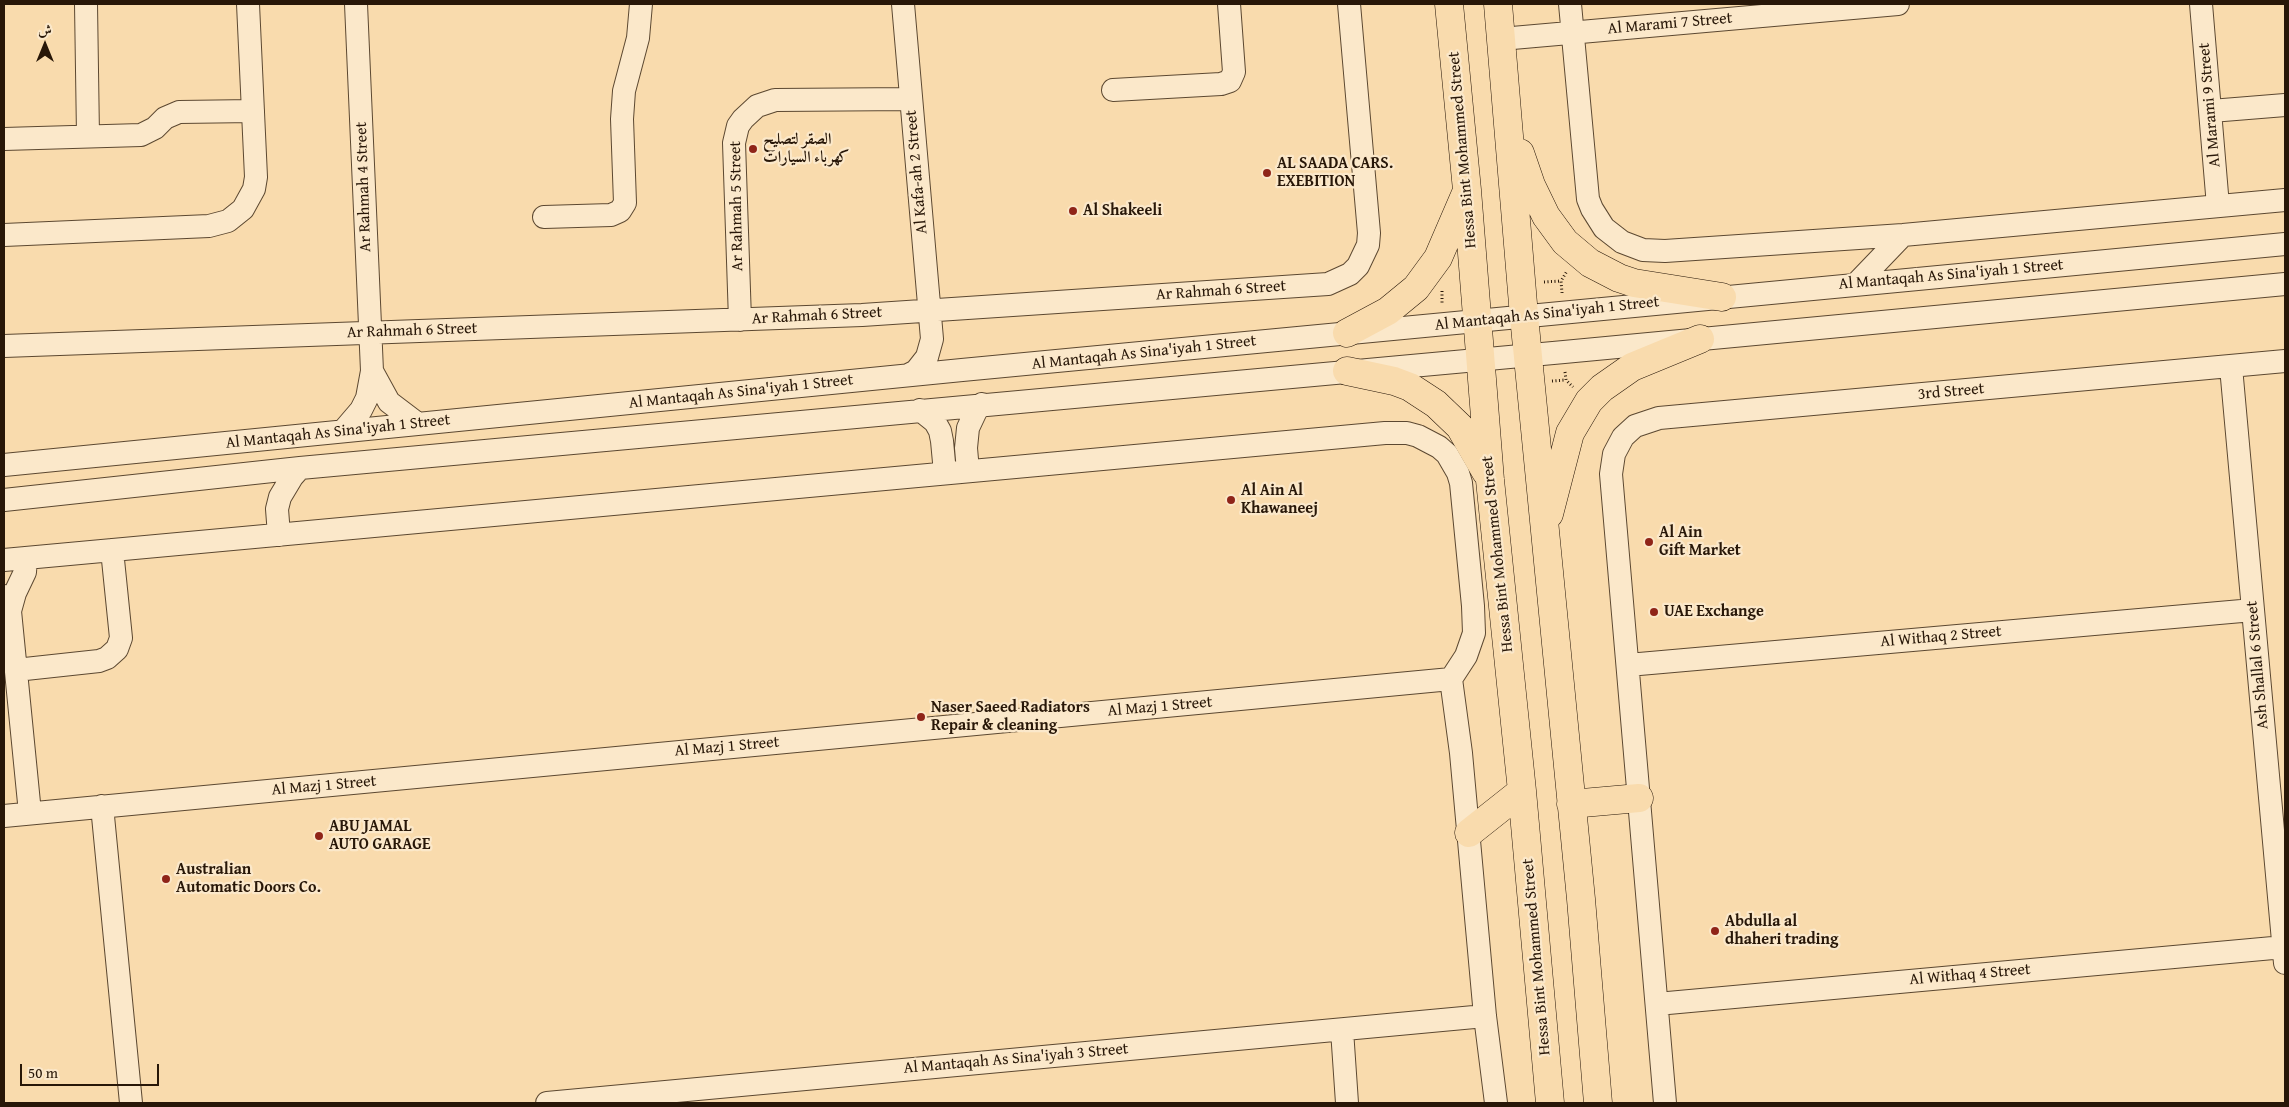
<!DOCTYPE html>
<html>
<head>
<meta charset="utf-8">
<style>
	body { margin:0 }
	#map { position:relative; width:2289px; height:1107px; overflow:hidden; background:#f9dbad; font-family:"Gentium Book Plus",Amiri,serif }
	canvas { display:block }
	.frame { position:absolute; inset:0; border:5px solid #281708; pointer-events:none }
	.north { position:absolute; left:20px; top:20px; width:50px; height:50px; -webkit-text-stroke:4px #fbe8ca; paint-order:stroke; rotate:0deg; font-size:14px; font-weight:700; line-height:20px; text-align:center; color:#281708 }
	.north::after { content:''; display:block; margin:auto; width:18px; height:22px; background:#281708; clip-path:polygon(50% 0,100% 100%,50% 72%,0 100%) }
	.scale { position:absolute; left:20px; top:1064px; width:139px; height:22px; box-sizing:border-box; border:2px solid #281708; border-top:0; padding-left:6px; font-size:15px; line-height:18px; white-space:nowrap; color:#281708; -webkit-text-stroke:4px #fbe8ca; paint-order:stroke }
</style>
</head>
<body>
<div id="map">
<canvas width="2289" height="1107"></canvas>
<div class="frame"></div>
<div class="north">ش</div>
<div class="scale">50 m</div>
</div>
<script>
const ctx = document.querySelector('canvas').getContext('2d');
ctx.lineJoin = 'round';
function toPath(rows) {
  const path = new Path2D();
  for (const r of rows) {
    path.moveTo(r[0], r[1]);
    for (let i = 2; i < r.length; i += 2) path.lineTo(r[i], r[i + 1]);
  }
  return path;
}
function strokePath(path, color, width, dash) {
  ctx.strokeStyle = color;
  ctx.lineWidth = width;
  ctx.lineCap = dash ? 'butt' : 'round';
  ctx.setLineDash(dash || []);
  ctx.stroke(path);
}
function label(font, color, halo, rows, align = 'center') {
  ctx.font = font + ' "Gentium Book Plus",Amiri,serif';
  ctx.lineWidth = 4.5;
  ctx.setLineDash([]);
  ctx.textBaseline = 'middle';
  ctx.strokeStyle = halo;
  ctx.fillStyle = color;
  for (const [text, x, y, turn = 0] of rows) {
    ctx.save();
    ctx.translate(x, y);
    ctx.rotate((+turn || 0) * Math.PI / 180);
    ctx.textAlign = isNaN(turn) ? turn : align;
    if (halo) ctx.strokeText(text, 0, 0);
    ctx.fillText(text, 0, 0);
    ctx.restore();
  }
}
const path = toPath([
	[1544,282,1561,281],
	[1442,291,1442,305],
	[1562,293,1561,281,1567,271],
	[1565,372,1566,380,1573,387],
	[1552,381,1565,380]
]);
const minor = toPath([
	[86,4,88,136],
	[903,4,932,339,927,357,916,371,908,375],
	[1570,4,1588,199,1592,209,1604,228,1622,242,1643,250,1665,251,1903,235,2285,200],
	[2201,4,2218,206],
	[1501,39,1898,4],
	[1113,90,1221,84,1230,81,1234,72,1229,4],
	[2211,111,2285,105],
	[4,139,141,135,155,128,165,118,179,112,253,111],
	[544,217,611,215,620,211,625,203,622,119,624,91,638,38,641,4],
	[4,235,209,226,228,221,243,209,254,189,256,177,248,4],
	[1855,285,1903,235],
	[740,320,734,143,738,126,743,119,757,106,775,100,911,99],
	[4,346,862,315,1328,284,1350,274,1358,266,1368,245,1369,233,1349,4],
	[2231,367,2285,963],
	[372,371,389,402,418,424],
	[920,410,935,422,940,431,942,441,945,473],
	[343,431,361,410,367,398,372,371,356,4],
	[4,465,962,370,2285,244],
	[968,471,966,448,968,428,976,411,982,404],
	[4,500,300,468,1564,352,2285,284],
	[279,535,277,509,280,497,292,477,300,468],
	[4,560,1385,433,1407,433,1418,436,1439,447,1447,454,1458,473,1461,483,1473,606,1474,633,1466,656,1451,679,1461,753,1485,1016,1496,1103],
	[4,596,10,611,30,813],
	[10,611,15,593,25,572,26,558],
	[1628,665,2253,610],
	[16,670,99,661,107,658,117,649,121,638,112,550],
	[102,806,131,1103],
	[4,816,1451,679],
	[1657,1004,2284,947],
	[1342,1030,1347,1103],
	[547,1103,1485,1016],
	[1665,1103,1611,474,1614,454,1623,437,1635,426,1659,418,2285,361]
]);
const major = toPath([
	[1449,4,1467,190,1490,480,1522,791,1550,1103],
	[1498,4,1524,316,1581,899,1598,1103],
	[1520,153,1531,185,1546,216,1565,242,1590,263,1619,278,1634,283,1722,297],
	[1347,333,1388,311,1416,288,1438,258,1466,193],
	[1347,371,1394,381,1410,387,1436,404,1460,427,1486,472],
	[1549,514,1570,433,1589,401,1602,388,1632,367,1700,339],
	[1571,804,1639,798],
	[1469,833,1522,791]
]);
const markers = [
	[753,149,5,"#8f2418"],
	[1267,173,5,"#8f2418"],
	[1073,211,5,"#8f2418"],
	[1231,500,5,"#8f2418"],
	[1649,542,5,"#8f2418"],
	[1654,612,5,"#8f2418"],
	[921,717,5,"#8f2418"],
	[319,836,5,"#8f2418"],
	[166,879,5,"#8f2418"],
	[1715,931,5,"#8f2418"]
];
const streetNames = [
	["Al Marami 7 Street",1670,24,-5],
	["Al Marami 9 Street",2210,105,-95],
	["Hessa Bint Mohammed Street",1463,150,-95],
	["Al Kafa-ah 2 Street",917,172,-95],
	["Ar Rahmah 4 Street",364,187,-92],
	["Ar Rahmah 5 Street",737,206,-91],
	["Al Mantaqah As Sina'iyah 1 Street",1951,275,-5],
	["Ar Rahmah 6 Street",1221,291,-4],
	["Al Mantaqah As Sina'iyah 1 Street",1547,314,-6],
	["Ar Rahmah 6 Street",817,316,-3],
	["Ar Rahmah 6 Street",412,331,-2],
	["Al Mantaqah As Sina'iyah 1 Street",1144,353,-6],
	["Al Mantaqah As Sina'iyah 1 Street",741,392,-6],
	["3rd Street",1951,392,-5],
	["Al Mantaqah As Sina'iyah 1 Street",338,432,-6],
	["Hessa Bint Mohammed Street",1498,554,-96],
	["Al Withaq 2 Street",1941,637,-5],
	["Ash Shallal 6 Street",2258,665,-95],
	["Al Mazj 1 Street",1160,707,-5],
	["Al Mazj 1 Street",727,747,-5],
	["Al Mazj 1 Street",324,786,-5],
	["Hessa Bint Mohammed Street",1537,957,-95],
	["Al Withaq 4 Street",1970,975,-5],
	["Al Mantaqah As Sina'iyah 3 Street",1016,1059,-5]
];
const poiNames = [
	["الصقر لتصليح",763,140],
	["كهرباء السيارات",763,158],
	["AL SAADA CARS.",1277,164],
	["EXEBITION",1277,182],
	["Al Shakeeli",1083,211],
	["Al Ain Al",1241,491],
	["Khawaneej",1241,509],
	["Al Ain",1659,533],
	["Gift Market",1659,551],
	["UAE Exchange",1664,612],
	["Naser Saeed Radiators",931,708],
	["Repair & cleaning",931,726],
	["ABU JAMAL",329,827],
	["AUTO GARAGE",329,845],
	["Australian",176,870],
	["Automatic Doors Co.",176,888],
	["Abdulla al",1725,922],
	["dhaheri trading",1725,940]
];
strokePath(minor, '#5c4831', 24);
strokePath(major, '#281708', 29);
strokePath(path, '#281708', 3, [1, 2.5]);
strokePath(minor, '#fbe8ca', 22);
strokePath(major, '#f9dbad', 28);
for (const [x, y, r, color] of markers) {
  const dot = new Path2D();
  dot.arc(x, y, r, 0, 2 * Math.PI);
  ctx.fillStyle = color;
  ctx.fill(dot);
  strokePath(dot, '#fbe8ca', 2);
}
label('16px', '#281708', '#fbe8ca', streetNames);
label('bold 16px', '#281708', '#fbe8ca', poiNames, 'left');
</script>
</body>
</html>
